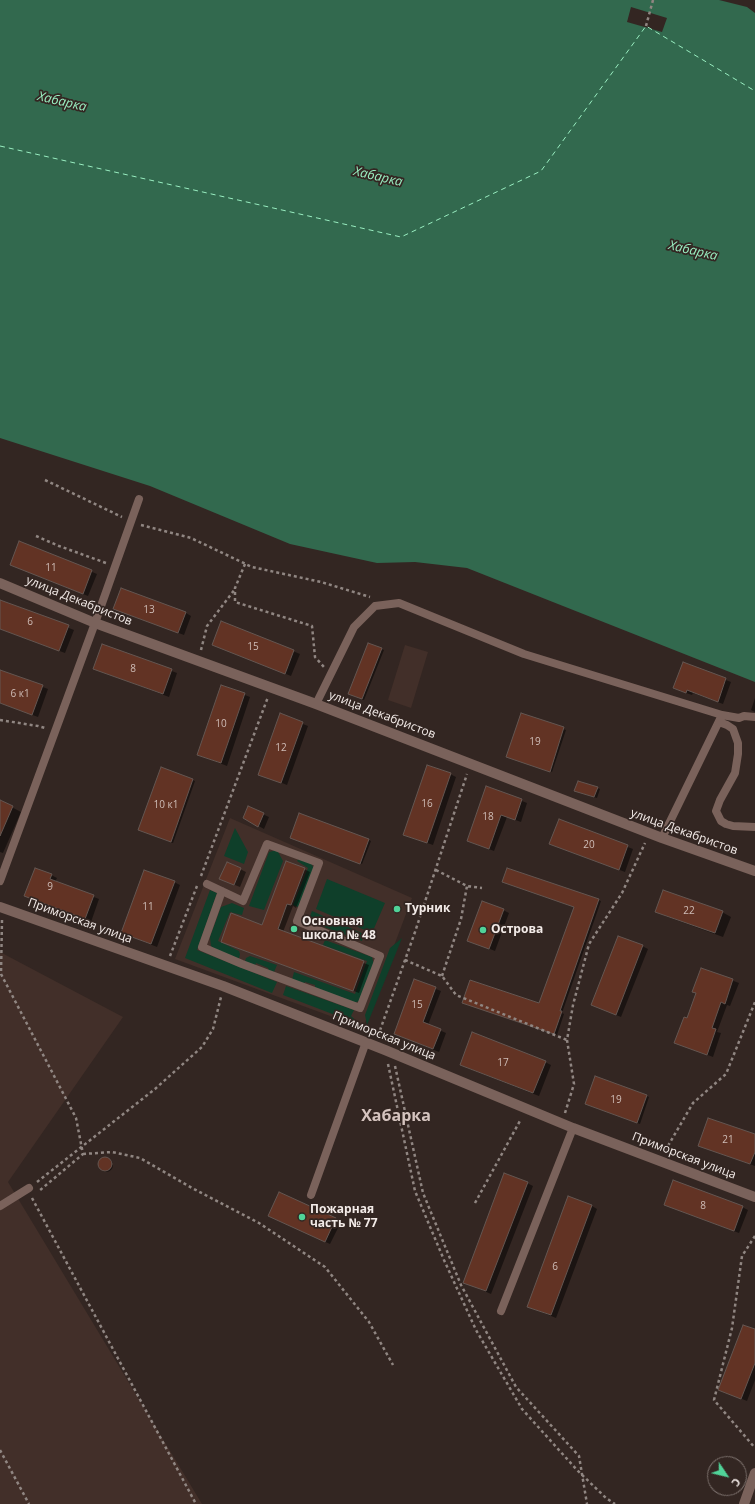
<!DOCTYPE html>
<html>
<head>
<meta charset="utf-8">
<style>
	body { margin:0 }
	#map { position:relative; width:755px; height:1504px; overflow:hidden; background:#332622; font-family:"Open Sans",sans-serif }
	canvas { display:block }
	.north { position:absolute; left:707px; top:1456px; width:40px; height:40px; box-sizing:border-box; background:#332622; border:1px solid #807571; border-radius:50%; rotate:125deg; font-size:11px; font-weight:700; line-height:16px; text-align:center; color:#f3ebe8 }
	.north::after { content:''; display:block; margin:auto; width:14px; height:18px; background:#50d398; clip-path:polygon(50% 0,100% 100%,50% 72%,0 100%) }
</style>
</head>
<body>
<div id="map">
<canvas width="755" height="1504"></canvas>
<div class="north">С</div>
</div>
<script>
const ctx = document.querySelector('canvas').getContext('2d');
ctx.lineJoin = 'round';
function paint(path, color) {
  ctx.fillStyle = color;
  ctx.fill(path, 'evenodd');
}
function toPath(rows) {
  const path = new Path2D();
  for (const r of rows) {
    if (r.length === 3) {
      path.moveTo(r[0] + r[2], r[1]);
      path.arc(r[0], r[1], r[2], 0, 2 * Math.PI);
      continue;
    }
    path.moveTo(r[0], r[1]);
    for (let i = 2; i < r.length; i += 2) path.lineTo(r[i], r[i + 1]);
  }
  return path;
}
function strokePath(path, color, width, dash) {
  ctx.strokeStyle = color;
  ctx.lineWidth = width;
  ctx.lineCap = dash ? 'butt' : 'round';
  ctx.setLineDash(dash || []);
  ctx.stroke(path);
}
function label(font, color, halo, rows, align = 'center') {
  ctx.font = font + ' "Open Sans",sans-serif';
  ctx.lineWidth = 3.5;
  ctx.setLineDash([]);
  ctx.textBaseline = 'middle';
  ctx.strokeStyle = halo;
  ctx.fillStyle = color;
  for (const [text, x, y, turn = 0] of rows) {
    ctx.save();
    ctx.translate(x, y);
    ctx.rotate((+turn || 0) * Math.PI / 180);
    ctx.textAlign = isNaN(turn) ? turn : align;
    if (halo) ctx.strokeText(text, 0, 0);
    ctx.fillText(text, 0, 0);
    ctx.restore();
  }
}
const built = toPath([
	[405,645,428,652,411,708,388,700],
	[230,818,412,898,363,1028,175,959],
	[0,952,123,1017,8,1182,202,1504,0,1504]
]);
const green = toPath([
	[235,828,248,852,244,864,224,856],
	[277,850,283,861,264,910,249,906,269,852],
	[299,858,311,863,314,869,298,907,293,905,308,868,297,861],
	[327,879,385,903,372,933,316,909],
	[210,890,217,893,197,950,277,982,272,993,185,958],
	[232,903,244,908,242,915,230,912,218,941,239,951,240,954,239,959,217,951,211,946,210,937,221,907],
	[312,911,364,934,362,941,308,921],
	[402,938,367,1025,365,1015,390,948],
	[325,940,372,957,374,965,359,1001,354,1003,315,988,315,985,305,982,303,985,292,980,294,972,355,994,367,961,323,945],
	[250,956,277,965,274,972,269,971,268,968,256,963,255,966,245,962,246,958],
	[286,986,354,1010,351,1016,361,1025,283,995]
]);
const water = toPath([
	[0,0,719,0,747,7,755,13,755,682,467,568,415,562,377,563,290,544,150,486,0,438]
]);
const pier = toPath([
	[631,7,667,18,662,32,627,22]
]);
const shadow = toPath([
	[20,542,97,574,88,596,11,565],
	[0,601,74,630,65,653,0,629],
	[120,611,186,613,191,616,184,635],
	[222,622,300,654,291,676,213,645],
	[103,645,177,673,169,697,100,671],
	[381,649,384,650,364,700,352,695],
	[684,664,731,682,723,704,693,693,692,695,680,691],
	[0,671,48,689,38,717,0,703],
	[222,686,250,697,227,766,199,755],
	[755,698,755,712,751,710],
	[522,714,566,730,552,772,510,758],
	[280,715,308,726,287,785,259,774],
	[162,769,195,781,173,843,142,831],
	[450,774,456,777,433,845,404,835],
	[487,787,527,803,521,822,507,817,494,851,468,841],
	[597,788,600,789,597,798,578,792],
	[0,801,21,812,3,853,0,852],
	[249,808,269,817,264,829,244,818],
	[559,821,633,849,625,872,551,844],
	[293,839,369,840,371,841,362,864],
	[240,869,246,872,240,887,220,879],
	[304,869,310,872,296,908,293,906,283,932,369,965,359,993,227,944,263,926],
	[508,869,601,901,562,1013,564,1014,557,1035,465,1004,539,1005,575,907,506,883,503,882],
	[51,875,57,878,55,882,99,899,91,922,25,895],
	[174,882,180,885,157,947,122,933],
	[503,910,509,913,495,951,468,940],
	[656,911,722,912,731,917,723,937,665,916],
	[642,946,648,949,621,1017,592,1005],
	[702,969,739,983,730,1006,727,1005,717,1032,721,1033,713,1057,676,1043,688,1020,697,994,694,992],
	[415,981,441,991,428,1025,446,1033,439,1052,395,1034],
	[545,1062,551,1065,539,1096,467,1068],
	[596,1077,649,1097,640,1124,589,1105],
	[755,1135,755,1166,705,1148],
	[106,1165,7],
	[527,1183,533,1186,491,1294,464,1282],
	[280,1193,341,1222,330,1244,275,1219],
	[665,1205,742,1207,748,1210,739,1233],
	[592,1206,597,1209,556,1318,534,1309],
	[755,1331,755,1380,747,1401,725,1392]
]);
const ferry = toPath([
	[0,146,401,237,541,171,646,26,755,91]
]);
const building = toPath([
	[19,541,92,570,83,594,10,565,19,541],
	[121,588,186,612,178,633,113,609,121,588],
	[0,600,69,625,59,651,0,629,0,600],
	[221,621,294,650,285,674,212,645,221,621],
	[368,643,382,648,362,699,348,694,368,643],
	[102,644,172,669,163,694,93,669,102,644],
	[683,662,726,678,718,702,687,690,686,693,673,688,683,662],
	[0,670,43,685,32,715,0,703,0,670],
	[221,685,245,693,221,763,197,755,221,685],
	[280,713,303,722,281,783,258,775,280,713],
	[521,713,564,727,550,772,506,757,521,713],
	[427,765,451,773,427,843,403,835,427,765],
	[161,767,193,779,171,842,138,830,161,767],
	[578,781,598,787,594,797,574,791,578,781],
	[486,786,522,799,515,820,501,815,489,849,467,841,486,786],
	[0,800,13,806,0,836,0,800],
	[248,806,264,813,258,827,243,818,248,806],
	[299,813,369,839,360,864,290,838,299,813],
	[559,819,628,845,619,870,549,844,559,819],
	[286,861,305,868,291,905,287,904,278,929,364,961,353,991,221,942,231,913,262,925,286,861],
	[227,862,241,868,234,885,219,879,227,862],
	[35,868,52,874,50,879,94,895,85,919,24,896,35,868],
	[507,868,599,899,560,1011,562,1011,554,1034,462,1003,470,980,539,1003,574,907,502,882,507,868],
	[144,870,175,881,151,944,121,933,144,870],
	[663,890,723,911,715,933,655,912,663,890],
	[482,901,504,909,489,949,467,941,482,901],
	[618,936,643,945,616,1015,591,1005,618,936],
	[701,968,733,979,725,1004,721,1002,712,1028,716,1029,707,1055,674,1043,684,1017,687,1018,696,993,692,992,701,968],
	[414,979,436,987,423,1022,441,1029,433,1049,394,1034,414,979],
	[472,1032,546,1061,533,1093,460,1065,472,1032],
	[595,1076,647,1095,637,1123,585,1104,595,1076],
	[708,1118,755,1134,755,1152,750,1164,698,1146,708,1118],
	[105,1164,7],
	[504,1173,528,1182,486,1291,463,1283,504,1173],
	[673,1180,743,1206,734,1231,664,1205,673,1180],
	[279,1192,336,1218,325,1242,268,1216,279,1192],
	[568,1196,592,1205,551,1315,527,1307,568,1196],
	[743,1325,755,1329,755,1363,741,1399,718,1390,743,1325]
]);
const path = toPath([
	[646,26,653,0],
	[45,480,122,517],
	[141,525,191,538,252,567,321,582,370,597],
	[36,536,59,546,106,563],
	[245,564,235,588,235,602,312,626,315,657,324,667],
	[201,650,207,626,235,589],
	[0,720,38,726,45,728],
	[436,870,467,886,482,888],
	[201,876,268,697],
	[2,920,1,974,76,1118,83,1154,39,1191],
	[170,956,197,886],
	[405,960,442,976,456,995,567,1040],
	[442,976,461,919,467,886],
	[378,1036,415,932,467,774],
	[388,1064,415,1191,444,1260,476,1330,522,1409,577,1470,606,1498,615,1504],
	[395,1066,423,1193,461,1285,516,1387,579,1456,587,1504],
	[565,1113,574,1084,567,1040,573,1005,589,944,622,893,645,843],
	[665,1151,693,1103,726,1074,755,1002],
	[83,1154,112,1152,140,1158,192,1188,259,1223,325,1267,369,1322,393,1365],
	[37,1182,155,1089,202,1047,213,1029,221,997],
	[32,1198,196,1504],
	[475,1203,521,1119],
	[755,1236,742,1256,732,1328,714,1400,755,1448],
	[0,1450,29,1504]
]);
const lane = toPath([
	[316,704,354,627,375,606,399,603,524,654,722,715,662,838],
	[722,715,739,718,744,716,755,717],
	[719,722,727,725,733,729,738,743,738,754,735,773,720,800,716,811,721,821,726,824,733,826,755,827],
	[0,881,95,623,139,499],
	[207,884,243,901,267,844,319,863,297,921,380,956,360,1008,242,964,202,947,222,891],
	[311,1195,366,1042],
	[0,1206,29,1188],
	[501,1311,573,1128]
]);
const street = toPath([
	[0,583,95,623,316,704,662,838,755,871],
	[0,907,223,986,385,1050,573,1128,755,1197],
	[744,1504,755,1473]
]);
const markers = [
	[397,909,4,"#50d398"],
	[294,929,4,"#50d398"],
	[483,930,4,"#50d398"],
	[302,1217,4,"#50d398"]
];
const numberNames = [
	["11",51,568],
	["13",149,610],
	["6",30,622],
	["15",253,647],
	["8",133,669],
	["6 к1",20,694],
	["10",221,724],
	["19",535,742],
	["12",281,748],
	["16",427,804],
	["10 к1",166,805],
	["18",488,817],
	["20",589,845],
	["9",50,887],
	["11",148,907],
	["22",689,911],
	["15",417,1005],
	["17",503,1063],
	["19",616,1100],
	["21",728,1140],
	["8",703,1206],
	["6",555,1267]
];
const streetNames = [
	["улица Декабристов",79,601,22],
	["улица Декабристов",382,715,21],
	["улица Декабристов",684,832,20],
	["Приморская улица",80,921,20],
	["Приморская улица",384,1036,22],
	["Приморская улица",684,1156,21]
];
const poiNames = [
	["Турник",405,909],
	["Основная",302,922],
	["школа № 48",302,936],
	["Острова",491,930],
	["Пожарная",310,1210],
	["часть № 77",310,1224]
];
const waterNames = [
	["Хабарка",62,102,13],
	["Хабарка",378,177,13],
	["Хабарка",693,251,13]
];
const districtNames = [
	["Хабарка",396,1116]
];
paint(built, '#422f29');
paint(green, '#0f3f2a');
paint(water, '#32694e');
paint(pier, '#332622');
paint(shadow, '#0007');
strokePath(ferry, '#99eec1', 1, [5, 4]);
paint(building, '#623324');
strokePath(building, '#645651', 1);
strokePath(path, '#908682', 2.5, [3, 3]);
strokePath(lane, '#7a625b', 8);
strokePath(street, '#7a625b', 10);
for (const [x, y, r, color] of markers) {
  const dot = new Path2D();
  dot.arc(x, y, r, 0, 2 * Math.PI);
  ctx.fillStyle = color;
  ctx.fill(dot);
  strokePath(dot, '#332622', 1.5);
}
label('10px', '#cfbdb7', null, numberNames);
label('12px', '#f3ebe8', '#332622', streetNames);
label('bold 12px', '#f3ebe8', '#332622', poiNames, 'left');
label('italic 13px', '#99eec1', '#332622', waterNames);
label('bold 16px', '#d5c4bf', '#332622', districtNames);
</script>
</body>
</html>
